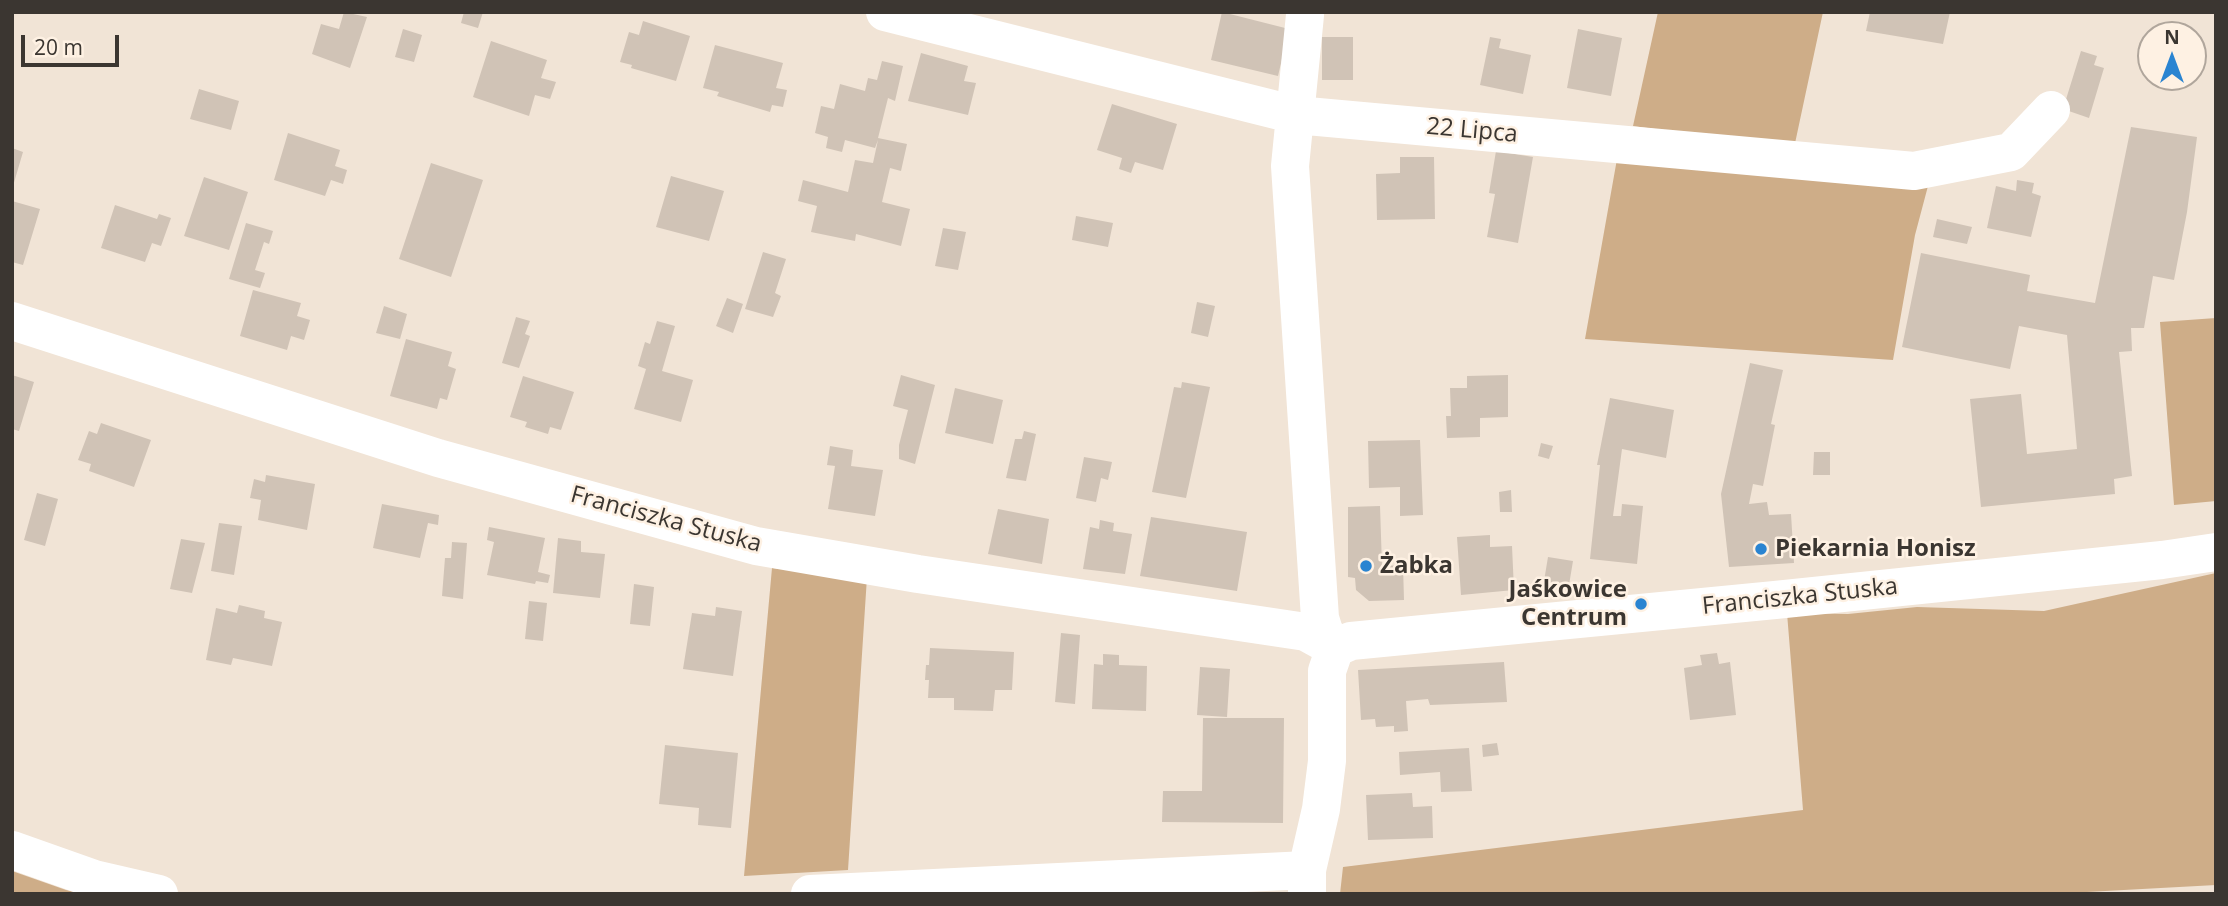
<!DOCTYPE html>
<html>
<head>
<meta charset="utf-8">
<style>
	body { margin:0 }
	#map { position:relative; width:2228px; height:906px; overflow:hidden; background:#f1e4d6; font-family:"Open Sans",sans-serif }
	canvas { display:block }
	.frame { position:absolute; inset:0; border:14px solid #3b3631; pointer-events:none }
	.north { position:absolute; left:2137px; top:21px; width:70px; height:70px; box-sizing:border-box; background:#fef1e3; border:2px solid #b0a69c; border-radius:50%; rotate:0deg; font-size:19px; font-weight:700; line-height:28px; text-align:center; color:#3b3631 }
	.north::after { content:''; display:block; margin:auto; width:24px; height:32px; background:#2a84d1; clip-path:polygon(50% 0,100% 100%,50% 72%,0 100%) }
	.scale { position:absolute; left:21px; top:35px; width:98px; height:32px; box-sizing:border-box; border:4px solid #3b3631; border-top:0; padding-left:9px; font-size:21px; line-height:24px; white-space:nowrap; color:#3b3631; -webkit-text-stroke:5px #fef1e3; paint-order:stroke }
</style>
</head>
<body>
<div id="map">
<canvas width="2228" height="906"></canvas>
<div class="frame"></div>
<div class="north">N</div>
<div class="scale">20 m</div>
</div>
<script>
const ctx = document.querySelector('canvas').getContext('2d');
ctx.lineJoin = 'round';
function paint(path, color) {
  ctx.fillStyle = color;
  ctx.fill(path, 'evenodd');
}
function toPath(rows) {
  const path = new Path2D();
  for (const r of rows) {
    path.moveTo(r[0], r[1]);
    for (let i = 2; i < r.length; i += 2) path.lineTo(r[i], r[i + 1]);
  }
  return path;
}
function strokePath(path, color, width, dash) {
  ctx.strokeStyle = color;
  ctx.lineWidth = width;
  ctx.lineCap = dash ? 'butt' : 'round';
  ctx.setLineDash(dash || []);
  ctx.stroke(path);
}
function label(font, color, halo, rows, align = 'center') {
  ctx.font = font + ' "Open Sans",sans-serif';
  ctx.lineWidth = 5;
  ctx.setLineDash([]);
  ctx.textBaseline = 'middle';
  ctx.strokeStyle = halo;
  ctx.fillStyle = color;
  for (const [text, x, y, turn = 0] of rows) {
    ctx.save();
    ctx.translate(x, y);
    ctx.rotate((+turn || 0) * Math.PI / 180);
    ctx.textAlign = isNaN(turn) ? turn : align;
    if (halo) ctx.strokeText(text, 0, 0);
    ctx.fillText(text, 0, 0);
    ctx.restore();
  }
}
const green = toPath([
	[1658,12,1823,12,1794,148,1633,126],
	[1617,159,1928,186,1915,235,1893,360,1585,339],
	[2216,318,2216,501,2174,505,2160,322],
	[772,568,867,577,848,870,744,876],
	[2216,573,2216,885,2050,894,1340,894,1343,867,1803,810,1787,613,1848,614,1917,607,2044,611],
	[12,871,66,890,82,894,12,894]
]);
const building = toPath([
	[344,12,367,17,350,68,312,54,321,24,339,29],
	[464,12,483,12,478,28,461,23],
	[1222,12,1289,29,1278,76,1211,60],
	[1870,12,1950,12,1943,44,1866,31],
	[643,21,690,36,676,81,631,68,632,65,620,62,629,32,639,35],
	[403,29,422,35,414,62,395,57],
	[1578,29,1622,38,1611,96,1567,88],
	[1322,37,1353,37,1353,80,1322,80],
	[1490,37,1501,39,1499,48,1531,55,1523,94,1480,85],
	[491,41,547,60,541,78,556,82,550,99,535,95,529,116,473,97],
	[715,45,783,63,776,88,787,90,783,107,772,105,770,112,717,96,719,92,703,88],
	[2081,51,2097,56,2094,65,2104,68,2089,118,2063,109],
	[921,53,968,66,964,81,976,83,968,115,908,101],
	[882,61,903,66,895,101,888,98,878,138,907,144,901,171,890,168,882,202,910,209,901,246,856,234,855,241,811,232,817,206,798,201,803,180,848,192,855,160,873,163,878,140,875,148,845,140,842,152,826,148,828,137,815,133,821,106,834,109,840,84,865,91,868,78,877,80],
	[199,89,239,101,231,130,190,119],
	[1112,104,1177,124,1163,170,1135,162,1131,173,1119,169,1122,158,1097,150],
	[2131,127,2197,137,2187,212,2174,280,2153,276,2144,328,2131,328,2132,351,2119,352,2132,476,2114,479,2115,494,1981,507,1970,399,2021,394,2027,454,2077,449,2067,335,2019,326,2010,369,1902,347,1921,253,2030,275,2027,291,2095,303],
	[288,133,340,150,335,166,347,170,343,184,331,180,325,196,274,180],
	[12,148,23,152,13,186,12,186],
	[1496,151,1533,157,1518,243,1487,237,1495,194,1489,193],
	[1400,157,1434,157,1435,219,1377,220,1376,174,1400,173],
	[431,163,483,180,451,277,399,259],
	[671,176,724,191,709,241,656,227],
	[204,177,248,192,229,250,184,236],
	[2017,180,2034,183,2032,193,2041,196,2031,237,1987,228,1996,186,2016,191],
	[12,201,40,209,23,265,12,262],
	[115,205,157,219,159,214,171,218,161,246,152,243,145,262,101,248],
	[1076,216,1113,223,1108,247,1072,240],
	[1937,219,1972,227,1967,244,1933,237],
	[246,223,273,231,269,244,264,242,255,270,265,273,260,288,229,279],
	[943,228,966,232,958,270,935,266],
	[763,252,786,259,775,293,781,296,773,317,745,309],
	[253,290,301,303,297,316,310,320,304,340,291,336,287,350,240,336],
	[727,298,743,304,733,333,716,326],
	[1197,302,1215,306,1208,337,1191,333],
	[384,306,407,314,400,339,376,333],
	[516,317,530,321,525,334,530,336,519,368,502,363],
	[657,321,675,326,662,371,693,380,681,422,634,409,646,369,638,366,645,342,650,344],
	[406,339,452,352,448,366,456,369,447,400,440,398,437,409,390,396],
	[1750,363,1783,370,1771,424,1775,425,1763,486,1753,484,1749,504,1767,502,1769,515,1791,514,1794,563,1729,567,1721,494],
	[12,375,34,382,19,431,12,429],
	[901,375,935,385,915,464,899,459,899,445,908,410,893,406],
	[1508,375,1508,417,1480,418,1480,437,1447,438,1446,416,1451,416,1450,388,1467,388,1467,376],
	[523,376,574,392,561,430,550,427,548,434,525,427,527,422,510,417],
	[1182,382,1210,387,1186,498,1152,492,1174,387,1181,388],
	[955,388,1003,400,993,444,945,433],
	[1610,398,1674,410,1666,458,1622,449,1613,516,1621,516,1622,504,1643,506,1637,564,1590,559,1600,465,1597,465],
	[101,423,151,440,134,487,89,471,91,464,78,460,89,431,97,434],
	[1024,431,1036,434,1026,481,1006,478,1015,439,1022,439],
	[1420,440,1423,515,1400,516,1400,487,1369,488,1368,441],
	[1541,443,1553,446,1549,459,1538,456],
	[830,446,853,450,851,466,883,470,875,516,828,509,835,466,827,465],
	[1814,452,1830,452,1830,475,1813,475],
	[1084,457,1112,462,1108,480,1101,478,1096,502,1076,498],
	[266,475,315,484,307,530,258,520,261,500,250,498,254,479,265,482],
	[1511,490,1512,512,1500,512,1499,492],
	[37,493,58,499,45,546,24,540],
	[382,504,439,515,438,525,428,523,420,558,373,548],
	[1380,506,1382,566,1403,565,1404,600,1369,601,1356,590,1355,578,1348,577,1348,507],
	[998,509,1049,519,1042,564,988,554],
	[1151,517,1247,532,1237,591,1140,576],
	[1100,520,1114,523,1113,531,1132,534,1125,574,1083,569,1090,527,1099,529],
	[219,523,242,526,234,575,211,571],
	[489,527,545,538,538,572,550,575,548,583,536,581,535,584,487,575,494,542,487,540],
	[1490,535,1490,547,1512,546,1514,590,1461,595,1457,537],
	[558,538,581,541,581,552,605,554,600,598,553,593],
	[181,539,205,543,192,593,170,589],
	[452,542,467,543,463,599,442,596,445,558,451,558],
	[1548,557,1573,561,1568,591,1543,587],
	[634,584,654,587,650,626,630,624],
	[529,601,547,603,543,641,525,639],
	[239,605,265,611,264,618,282,622,272,666,233,658,231,665,206,660,216,608,237,613],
	[716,607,742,611,733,676,683,669,692,613,715,616],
	[1061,633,1080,635,1075,704,1055,702],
	[930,648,1014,652,1012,690,995,690,993,711,954,710,954,698,928,698,929,680,925,680,926,665,929,665],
	[1717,653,1719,664,1730,662,1736,715,1690,720,1684,668,1702,665,1700,655],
	[1103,654,1119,655,1119,665,1147,666,1146,711,1092,709,1094,664,1103,665],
	[1504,662,1507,702,1430,705,1428,699,1406,701,1408,731,1394,732,1394,726,1376,727,1375,719,1361,720,1358,670],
	[1200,667,1230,669,1227,717,1197,715],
	[1203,718,1284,718,1283,823,1162,822,1163,791,1202,791],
	[1497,743,1499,755,1483,757,1482,745],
	[665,745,738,753,731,828,698,825,699,808,659,804],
	[1469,748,1472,791,1441,792,1440,772,1400,775,1399,752],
	[1412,793,1413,807,1432,806,1433,838,1368,840,1366,795]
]);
const minor = toPath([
	[885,12,1296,115,1914,171,2011,152,2051,110],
	[1305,15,1290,166,1320,618,1324,631,1335,648],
	[12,321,438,458,756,546,918,574,1306,632,1335,648],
	[12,850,94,879,159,894],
	[810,894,1307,870],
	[1307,894,1307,870,1321,809,1327,761,1327,671,1335,648,1351,641,1775,600,2162,560,2216,552]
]);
const markers = [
	[1761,549,7,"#2a84d1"],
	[1366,566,7,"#2a84d1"],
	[1641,604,7,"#2a84d1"]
];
const streetNames = [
	["22 Lipca",1472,131,5],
	["Franciszka Stuska",666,520,15],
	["Franciszka Stuska",1800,597,-6]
];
const poiNames = [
	["Piekarnia Honisz",1775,549],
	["Żabka",1380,566],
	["Jaśkowice",1627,590,"right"],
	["Centrum",1627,618,"right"]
];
paint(green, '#cead88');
paint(building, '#d0c3b6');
strokePath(minor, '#fff', 38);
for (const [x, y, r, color] of markers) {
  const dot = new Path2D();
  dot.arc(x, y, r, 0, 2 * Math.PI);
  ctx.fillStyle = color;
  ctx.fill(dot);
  strokePath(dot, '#fef1e3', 2.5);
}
label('24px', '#3b3631', '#fef1e3', streetNames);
label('bold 24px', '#3b3631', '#fef1e3', poiNames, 'left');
</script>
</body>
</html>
